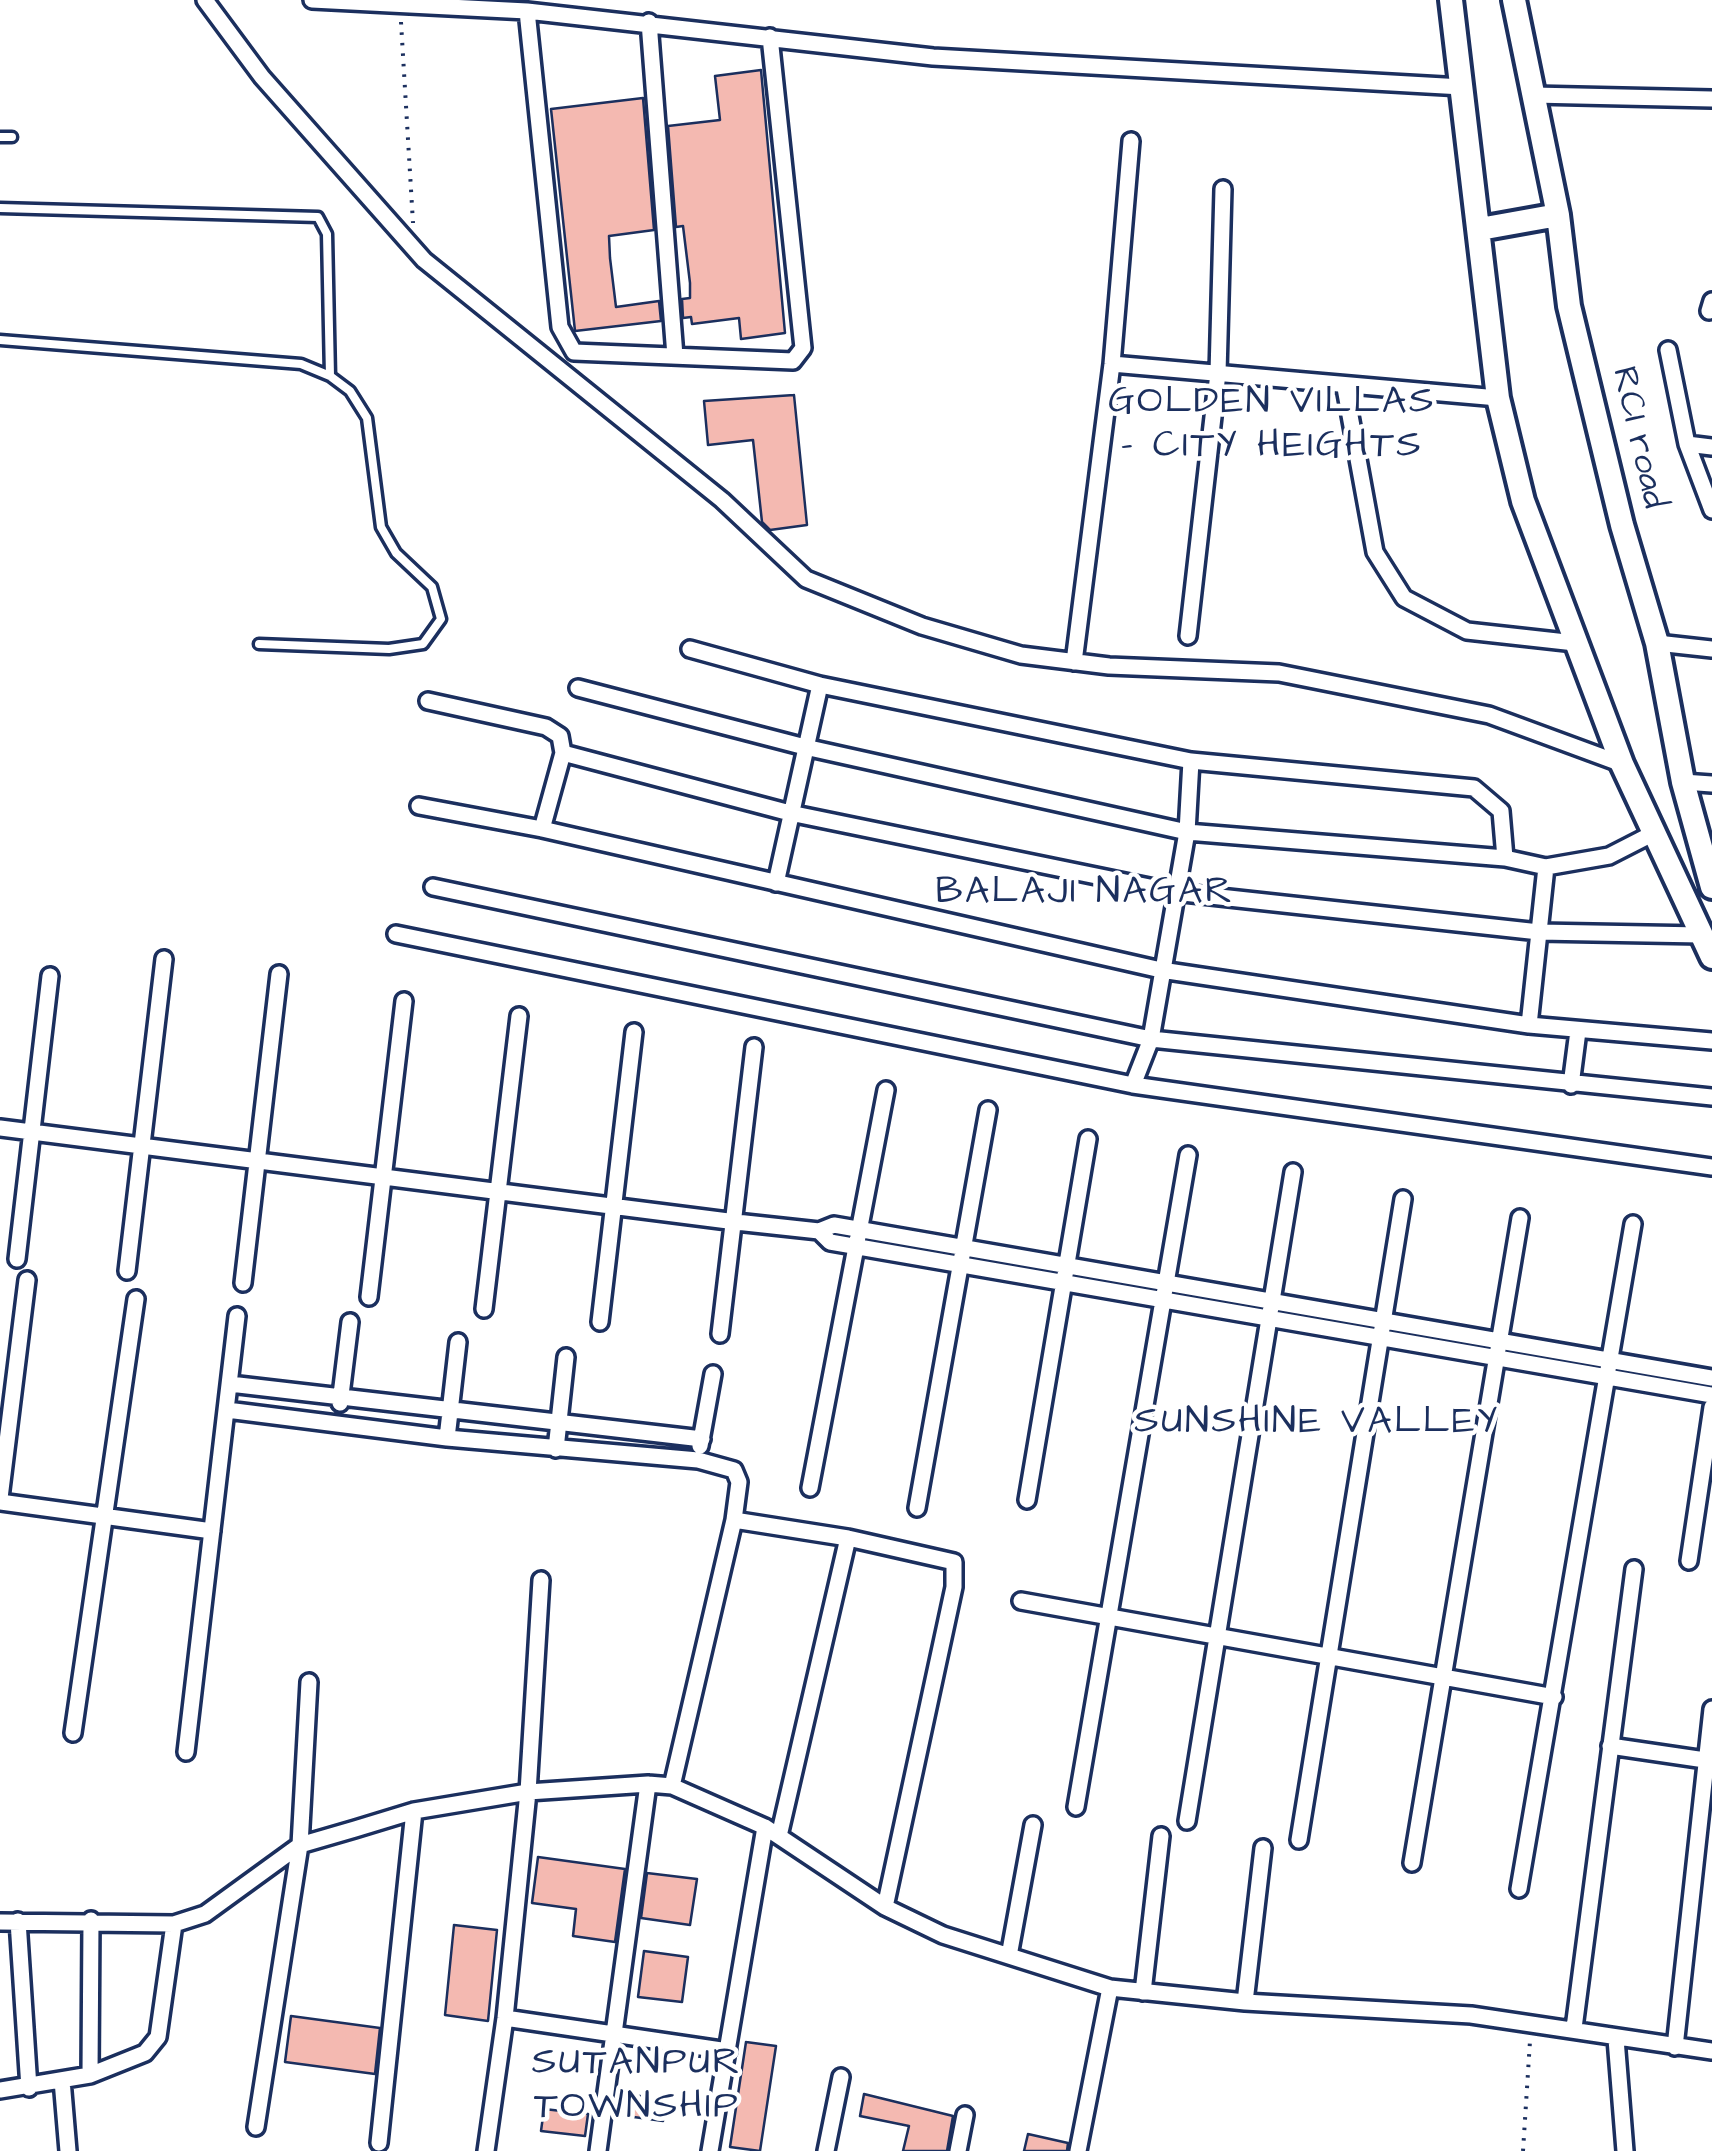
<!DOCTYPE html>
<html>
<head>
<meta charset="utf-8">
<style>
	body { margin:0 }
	canvas { display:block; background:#fff }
</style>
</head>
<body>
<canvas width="1712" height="2151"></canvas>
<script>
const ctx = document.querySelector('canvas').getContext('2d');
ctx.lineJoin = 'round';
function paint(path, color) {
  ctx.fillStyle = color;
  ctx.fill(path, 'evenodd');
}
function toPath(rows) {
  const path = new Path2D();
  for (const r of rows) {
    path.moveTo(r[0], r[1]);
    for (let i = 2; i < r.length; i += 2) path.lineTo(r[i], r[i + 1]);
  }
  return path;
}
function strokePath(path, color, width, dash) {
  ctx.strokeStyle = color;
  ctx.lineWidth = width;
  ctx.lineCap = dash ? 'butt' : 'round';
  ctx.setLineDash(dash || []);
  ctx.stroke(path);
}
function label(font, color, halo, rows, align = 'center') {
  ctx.font = font + ' "Architects Daughter",sans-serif';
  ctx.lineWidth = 9;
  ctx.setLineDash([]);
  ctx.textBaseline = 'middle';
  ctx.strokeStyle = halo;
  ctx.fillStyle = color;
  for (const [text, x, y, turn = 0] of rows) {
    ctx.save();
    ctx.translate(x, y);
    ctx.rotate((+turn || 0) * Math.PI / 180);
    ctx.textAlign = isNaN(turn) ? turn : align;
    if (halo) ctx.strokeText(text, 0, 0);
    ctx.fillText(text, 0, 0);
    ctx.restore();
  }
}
const building = toPath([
	[761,70,785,333,741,339,739,318,692,324,691,317,683,318,682,299,690,298,690,283,683,226,676,227,668,126,720,120,715,76,761,70],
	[643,98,654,230,609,236,610,258,616,307,659,301,661,321,575,331,551,109,643,98],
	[794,395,807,525,770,530,762,522,753,440,708,445,704,401,794,395],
	[538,1857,625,1869,615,1942,573,1936,576,1909,532,1903,538,1857],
	[647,1873,697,1879,690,1925,641,1918,647,1873],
	[454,1925,497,1930,488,2021,445,2015,454,1925],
	[644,1951,688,1957,682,2002,638,1997,644,1951],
	[291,2016,380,2028,375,2074,285,2062,291,2016],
	[746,2042,776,2046,760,2151,730,2147,746,2042],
	[622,2094,666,2099,663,2121,619,2115,622,2094],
	[864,2094,953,2116,947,2151,903,2151,909,2126,860,2116,864,2094],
	[544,2109,588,2114,585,2136,541,2131,544,2109],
	[1028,2134,1068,2143,1067,2151,1024,2151,1028,2134]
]);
const path = toPath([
	[401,22,413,223],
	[1523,2151,1530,2041]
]);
const lane = toPath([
	[0,137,12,137],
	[0,208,318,217,327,234,330,376],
	[0,340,301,364,330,376,350,391,367,418,381,527,396,553,432,587,441,619,423,644,389,649,259,644]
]);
const street = toPath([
	[205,0,262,77,424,260,722,500,806,579,922,626,1021,655,1109,666,1279,673,1489,715,1622,764],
	[312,0,527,11,933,57,1462,87],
	[527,11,560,327,574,352,793,361,803,348,770,37],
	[649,22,675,356],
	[1533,95,1712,99],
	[1709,311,1712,301],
	[1668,350,1687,444,1712,510],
	[1112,364,1498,398],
	[1345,388,1375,552,1404,598,1467,631,1575,643],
	[1687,444,1712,447],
	[1188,636,1218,373,1223,189],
	[1657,643,1712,649],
	[690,649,820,685,1191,761,1474,788,1501,811,1505,858],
	[1074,662,1112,364,1131,141],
	[578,688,805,747,1187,832,1505,858,1546,867,1609,856,1652,834],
	[428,701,546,727,560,736,563,753,542,829],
	[563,753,790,813,1174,892,1539,932,1546,867],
	[1683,782,1712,784],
	[419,806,542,829,1161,970,1529,1025,1712,1041],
	[776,883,820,685],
	[433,887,1151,1039,1712,1097],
	[396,934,1133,1085,1712,1167],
	[1529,1025,1539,932,1701,935],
	[1133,1085,1151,1039,1187,832,1191,761],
	[1571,1085,1578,1031],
	[0,1128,736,1222,819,1231,834,1225,1712,1378],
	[819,1231,830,1242,1712,1395],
	[17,1259,50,976],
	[127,1271,164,959],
	[243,1283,279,974],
	[369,1297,404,1001],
	[484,1309,519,1016],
	[600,1322,634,1032],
	[720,1334,754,1047],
	[230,1384,702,1439],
	[340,1403,350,1322],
	[227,1410,447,1438,698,1460,734,1470,739,1482,734,1520,672,1786],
	[447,1438,458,1342],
	[700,1446,713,1374],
	[556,1449,566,1357],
	[810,1488,886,1090],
	[0,1498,27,1280],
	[1027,1500,1088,1139],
	[0,1502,212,1531],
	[917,1508,988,1110],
	[734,1520,848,1538,954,1562,954,1587,885,1907],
	[1689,1561,1712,1407],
	[1021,1601,1554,1697],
	[73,1733,136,1299],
	[1610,1746,1705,1760],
	[186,1752,237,1316],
	[1076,1807,1188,1155],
	[1187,1821,1293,1172],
	[779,1836,848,1538],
	[1299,1840,1403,1199],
	[1412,1863,1520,1218],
	[1519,1889,1633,1224],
	[18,1921,29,2088],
	[0,1922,174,1924,205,1914,300,1845,355,1829,414,1811,528,1792,648,1784,672,1786,765,1827,885,1907,943,1935,1110,1988,1245,2002,1471,2015,1712,2051],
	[1009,1956,1033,1825],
	[1143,1992,1161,1836],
	[1245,2002,1263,1848],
	[505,2018,728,2051],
	[1574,2028,1634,1569],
	[1616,2039,1625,2151],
	[1675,2047,1712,1709],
	[90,2075,145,2053,158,2037,174,1924],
	[62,2080,68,2151],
	[0,2090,90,2075,91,1920],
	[256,2127,300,1845,309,1682],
	[379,2143,414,1811],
	[486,2151,505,2018,528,1792,541,1580],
	[598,2151,648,1784],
	[710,2151,765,1827],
	[826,2151,841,2077],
	[958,2151,965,2115],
	[1078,2151,1110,1988]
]);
const secondary = toPath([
	[1451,0,1498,398,1523,501,1622,764,1712,957],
	[1514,0,1558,215,1569,306,1622,525,1657,643,1683,782,1712,887],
	[1480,229,1558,215]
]);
const streetNames = [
	["RCI road",1637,438,77]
];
const neighbourhoodNames = [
	["GOLDEN VILLAS",1272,404],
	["- CITY HEIGHTS",1272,448],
	["BALAJI NAGAR",1085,894],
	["SUNSHINE VALLEY",1317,1424],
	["SUTANPUR",637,2065],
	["TOWNSHIP",637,2109]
];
paint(building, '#f4b9b1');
strokePath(building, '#1b2f5e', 2.5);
strokePath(lane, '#1b2f5e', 15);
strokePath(street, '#1b2f5e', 22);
strokePath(secondary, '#1b2f5e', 30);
strokePath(path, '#1b2f5e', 4, [2.5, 8]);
strokePath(lane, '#fff', 8);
strokePath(street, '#fff', 15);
strokePath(secondary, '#fff', 22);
label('35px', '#1b2f5e', '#fff', streetNames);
ctx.letterSpacing = '2.5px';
label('38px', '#1b2f5e', '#fff', neighbourhoodNames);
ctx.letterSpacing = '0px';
</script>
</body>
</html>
